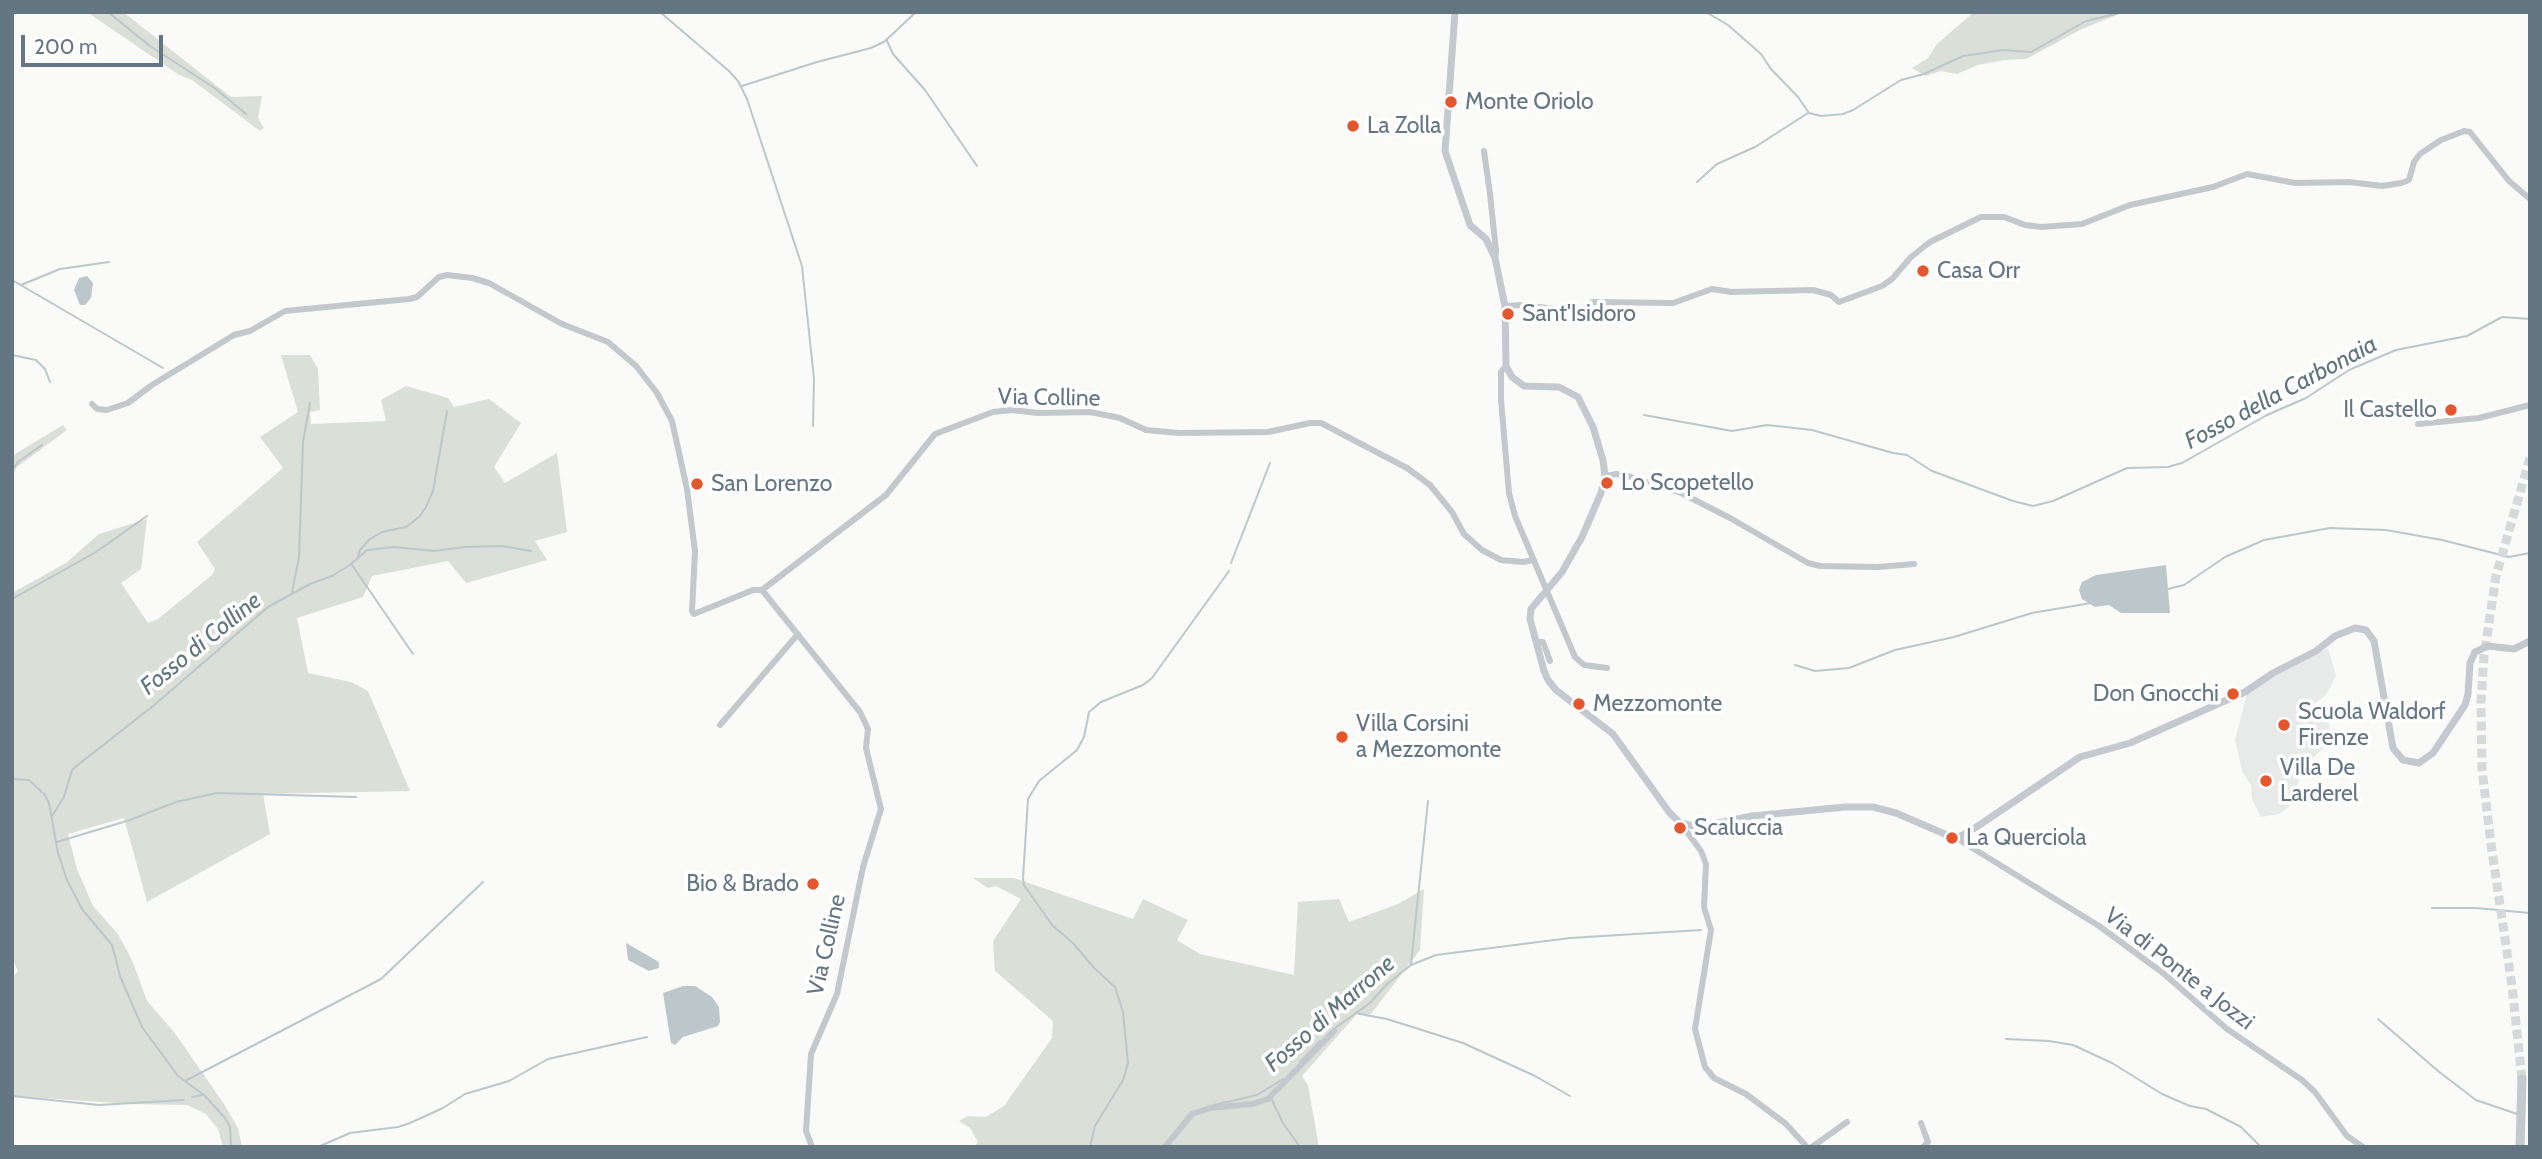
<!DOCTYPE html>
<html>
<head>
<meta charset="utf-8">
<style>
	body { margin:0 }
	#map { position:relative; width:2542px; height:1159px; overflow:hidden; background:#fafaf8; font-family:Cabin,sans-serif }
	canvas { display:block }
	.frame { position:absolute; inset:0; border:14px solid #657683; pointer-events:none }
	.scale { position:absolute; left:21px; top:35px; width:142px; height:32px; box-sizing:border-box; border:4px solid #657683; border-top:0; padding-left:9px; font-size:21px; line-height:24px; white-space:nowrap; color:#657683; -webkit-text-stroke:5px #fff; paint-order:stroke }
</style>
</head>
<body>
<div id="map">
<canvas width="2542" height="1159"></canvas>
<div class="frame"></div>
<div class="scale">200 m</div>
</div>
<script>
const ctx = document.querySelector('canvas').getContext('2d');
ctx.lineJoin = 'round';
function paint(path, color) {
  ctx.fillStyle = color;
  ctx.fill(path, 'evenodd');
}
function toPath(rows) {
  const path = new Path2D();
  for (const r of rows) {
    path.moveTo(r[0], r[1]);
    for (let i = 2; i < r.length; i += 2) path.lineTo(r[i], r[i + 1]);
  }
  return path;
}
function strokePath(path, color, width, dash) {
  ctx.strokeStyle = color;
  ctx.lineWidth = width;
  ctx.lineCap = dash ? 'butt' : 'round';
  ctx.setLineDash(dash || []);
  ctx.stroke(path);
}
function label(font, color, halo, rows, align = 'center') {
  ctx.font = font + ' Cabin,sans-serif';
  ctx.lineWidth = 7;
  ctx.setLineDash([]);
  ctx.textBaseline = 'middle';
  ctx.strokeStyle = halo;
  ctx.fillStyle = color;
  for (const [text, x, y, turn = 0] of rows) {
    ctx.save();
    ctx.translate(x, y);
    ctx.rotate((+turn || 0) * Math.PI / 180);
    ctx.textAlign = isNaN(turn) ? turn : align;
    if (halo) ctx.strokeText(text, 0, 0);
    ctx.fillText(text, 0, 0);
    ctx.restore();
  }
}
const built = toPath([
	[2328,648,2336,676,2326,695,2314,704,2314,708,2330,711,2329,743,2302,768,2293,804,2279,814,2261,817,2252,800,2251,785,2242,771,2235,740,2247,693,2265,680]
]);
const green = toPath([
	[87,12,123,12,231,97,262,96,258,118,264,128,260,131,192,80,179,75],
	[1974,12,2124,12,2082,29,2026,59,2004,60,1978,65,1957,74,1941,71,1925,76,1912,68,1928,58,1937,44],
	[281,355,310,355,318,369,320,410,310,412,311,424,386,421,381,400,406,386,448,398,454,407,489,399,521,423,494,467,505,483,557,453,567,532,535,541,547,560,466,583,448,561,372,576,363,597,297,618,308,673,351,682,368,691,410,791,263,794,270,834,147,902,124,818,68,834,77,869,93,906,118,934,132,960,147,1001,174,1032,224,1104,238,1128,242,1147,223,1147,218,1129,206,1114,187,1105,132,1104,12,1096,12,978,18,971,12,958,12,593,66,563,99,534,147,519,141,569,121,583,148,623,158,619,212,575,215,569,197,542,283,468,260,437,298,412],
	[63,425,67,430,17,467,12,476,12,456],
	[973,878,1014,878,1133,919,1143,899,1188,920,1177,940,1200,954,1294,975,1298,902,1339,899,1349,922,1398,904,1424,889,1420,950,1371,1014,1357,1014,1302,1076,1308,1085,1319,1147,974,1147,978,1142,970,1128,959,1121,968,1116,986,1117,1004,1106,1052,1038,1053,1021,995,971,993,941,1021,899,996,886,988,888]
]);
const water = toPath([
	[87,276,93,283,91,298,85,305,80,305,74,290,79,278],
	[2166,565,2170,613,2121,613,2109,605,2095,607,2082,599,2079,590,2082,582,2096,575],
	[626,943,659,962,659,968,649,971,628,960],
	[683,986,695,986,712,997,719,1007,720,1022,718,1026,683,1037,675,1045,671,1043,663,993]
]);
const stream = toPath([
	[108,12,150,46,216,89,246,114],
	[660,12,729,71,738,81,747,99,802,266,814,379,813,426],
	[1706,12,1728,25,1761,54,1771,69,1798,97,1809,113,1821,116,1843,114,1853,110,1901,80,1924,74,1963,56,2003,50,2031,52,2086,21,2124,12],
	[12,14,16,12],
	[887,41,893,54,925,90,977,166],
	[742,86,817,62,871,48,884,42,916,12],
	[1697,182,1717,164,1755,147,1808,113],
	[12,280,163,368],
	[21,285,60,269,109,262],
	[12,355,36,360,45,369,50,382],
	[1644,415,1732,431,1767,425,1812,430,1893,453,1907,455,1932,471,2013,501,2033,506,2053,501,2127,468,2168,467,2182,463,2267,415,2306,398,2349,370,2396,350,2467,336,2502,317,2530,319],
	[12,470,18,462,42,445],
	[358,557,360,550,370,539,382,532,406,527,419,517,426,507,433,491,447,411],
	[1231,563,1270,463],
	[352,565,413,654],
	[2168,589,2184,585,2225,557,2264,540,2330,528,2386,530,2442,540,2509,557,2530,553],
	[292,592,299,558,303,442,310,403],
	[12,599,96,552,147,516],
	[1795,665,1815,671,1849,668,1895,650,1954,637,2032,613,2091,603],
	[12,779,29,780,45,795,49,803,58,853,67,880,82,909,112,945,120,976,142,1027,178,1076,204,1095,225,1118,230,1127,231,1147],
	[52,816,64,797,72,770,79,764,153,706,268,607,310,584,332,576,351,564,367,550,394,547,434,551,465,547,502,546,531,551],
	[57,842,130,820,176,802,217,793,356,797],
	[2432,908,2476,908,2530,913],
	[1411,964,1428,801],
	[1355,1013,1387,1019,1463,1043,1535,1076,1570,1096],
	[2378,1019,2438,1071,2476,1100,2517,1114],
	[1335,1028,1370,1003,1387,984,1411,965,1436,955,1570,938,1701,930],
	[2006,1039,2049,1041,2073,1045,2112,1063,2162,1094,2190,1106,2206,1109,2241,1127,2261,1147],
	[1300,1062,1320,1041],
	[187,1080,381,979,483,882],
	[12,1096,99,1105,184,1100],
	[192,1097,202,1095],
	[1272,1100,1283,1123,1300,1147],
	[1214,1105,1257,1095,1283,1079],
	[318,1147,350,1133,398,1127,410,1123,443,1108,465,1094,509,1081,548,1059,647,1037],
	[1090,1147,1095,1126,1123,1080,1128,1063,1123,1012,1115,987,1094,968,1073,943,1052,925,1024,885,1023,878,1028,799,1039,781,1077,750,1084,737,1089,712,1101,702,1143,685,1152,678,1229,571]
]);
const highwayTunnel = toPath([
	[2522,1079,2512,986,2491,844,2482,769,2481,702,2484,656,2496,576,2530,458]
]);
const minor = toPath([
	[1484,151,1490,194,1496,251,1495,258],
	[1505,306,1523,305,1580,312,1592,302,1673,303,1712,289,1731,292,1813,290,1831,295,1839,302,1882,286,1892,279,1911,257,1930,242,1981,217,2004,217,2025,225,2041,227,2082,224,2130,205,2213,187,2247,174,2295,183,2349,182,2382,186,2401,183,2409,180,2414,162,2420,154,2441,140,2464,131,2470,132,2509,181,2530,199],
	[1506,366,1501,372,1501,400,1509,493,1515,516,1575,657,1584,665,1607,668],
	[92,404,97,409,107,410,128,403,152,385,234,335,250,331,285,311,409,299,417,297,439,277,447,275,472,278,489,283,562,324,608,342,636,366,657,393,672,421,687,489,695,551,692,611,694,614,753,590,762,590],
	[2418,424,2479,418,2530,405],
	[1605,476,1617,474,1631,477,1681,493,1730,518,1808,563,1820,566,1878,567,1914,564],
	[1536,642,1543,642,1550,661],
	[720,725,798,634],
	[1684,824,1684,828,1701,851,1706,864,1704,907,1711,930,1695,1029,1705,1067,1714,1078,1746,1094,1786,1124,1807,1147],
	[1959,837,1961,841,2099,926,2163,973,2227,1029,2302,1080,2315,1092,2347,1136,2363,1147],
	[1921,1123,1928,1142,1923,1147],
	[812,1147,806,1131,811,1054,837,994,863,867,881,809,866,748,868,729,860,712,762,590,886,495,935,434,993,412,1012,410,1038,413,1090,412,1120,418,1146,430,1179,433,1268,432,1310,423,1321,423,1407,468,1430,485,1452,512,1464,534,1482,550,1501,560,1523,562,1534,560],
	[1165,1147,1192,1114,1210,1108,1252,1104,1268,1099,1334,1031],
	[1812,1147,1847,1122]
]);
const major = toPath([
	[1455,12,1445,151,1470,225,1486,239,1495,258,1505,306,1506,366,1512,377,1524,386,1559,387,1578,397,1593,427,1603,460,1605,476,1601,493,1582,537,1562,572,1531,609,1530,619,1544,671,1548,680,1556,690,1613,734,1669,812,1680,823,1698,827,1752,816,1845,807,1873,807,1896,813,1947,835,1959,837,1975,828,2080,757,2130,743,2245,692,2273,673,2316,651,2335,636,2355,628,2366,630,2374,641,2393,748,2403,760,2419,763,2433,753,2465,705,2468,694,2470,663,2475,652,2488,646,2514,649,2530,641]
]);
const highway = toPath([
	[2520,1147,2522,1079]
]);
const markers = [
	[1451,102,7,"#e4572e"],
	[1353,126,7,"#e4572e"],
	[1923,271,7,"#e4572e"],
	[1508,314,7,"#e4572e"],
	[2451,410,7,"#e4572e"],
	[1607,483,7,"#e4572e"],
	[697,484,7,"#e4572e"],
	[2233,694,7,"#e4572e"],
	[1579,704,7,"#e4572e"],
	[2284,725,7,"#e4572e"],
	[1342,737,7,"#e4572e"],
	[2266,781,7,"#e4572e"],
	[1680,828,7,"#e4572e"],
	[1952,838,7,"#e4572e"],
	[813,884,7,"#e4572e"]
];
const poiNames = [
	["Monte Oriolo",1465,102],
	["La Zolla",1367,126],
	["Casa Orr",1937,271],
	["Sant'Isidoro",1522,314],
	["Il Castello",2437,410,"right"],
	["Lo Scopetello",1621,483],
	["San Lorenzo",711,484],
	["Don Gnocchi",2219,694,"right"],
	["Mezzomonte",1593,704],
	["Scuola Waldorf",2298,712],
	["Firenze",2298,738],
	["Villa Corsini",1356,724],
	["a Mezzomonte",1356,750],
	["Villa De",2280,768],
	["Larderel",2280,794],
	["Scaluccia",1694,828],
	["La Querciola",1966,838],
	["Bio & Brado",799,884,"right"]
];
const streetNames = [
	["Via Colline",1049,398,1],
	["Via Colline",827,945,-77],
	["Via di Ponte a Jozzi",2179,969,38]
];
const waterNames = [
	["Fosso della Carbonaia",2281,393,-28],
	["Fosso di Colline",201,644,-39],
	["Fosso di Marrone",1330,1014,-41]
];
paint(built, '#e8e9e9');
paint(green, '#dadfd7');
paint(water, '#bbc7cb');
strokePath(stream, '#bbc7cb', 2);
strokePath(highwayTunnel, '#d5d9db', 9, [9, 4.5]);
strokePath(minor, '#c3c8cc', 6);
strokePath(major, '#c3c9ce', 7);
strokePath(highway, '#c3c9ce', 9);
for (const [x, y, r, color] of markers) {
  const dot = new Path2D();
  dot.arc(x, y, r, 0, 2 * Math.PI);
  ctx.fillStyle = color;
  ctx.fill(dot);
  strokePath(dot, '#fff', 2.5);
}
label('23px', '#657683', '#fff', poiNames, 'left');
label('23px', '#657683', '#fff', streetNames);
label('italic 24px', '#60757c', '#fff', waterNames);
</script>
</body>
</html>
